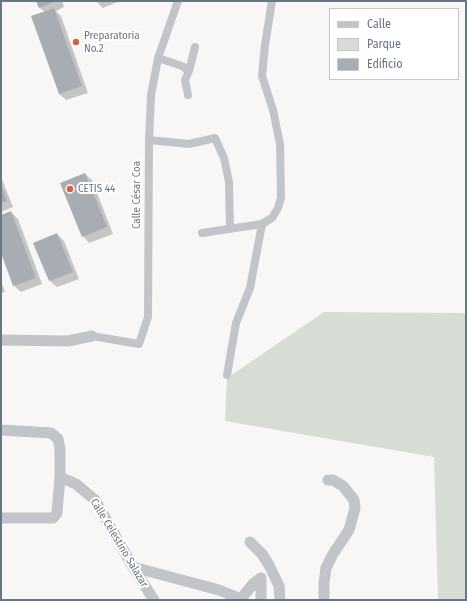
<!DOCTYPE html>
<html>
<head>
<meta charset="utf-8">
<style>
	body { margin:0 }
	#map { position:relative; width:467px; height:601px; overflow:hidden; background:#f7f7f5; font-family:"Fira Sans Condensed",sans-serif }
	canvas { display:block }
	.frame { position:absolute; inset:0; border:2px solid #6a7682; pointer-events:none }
	.legend { position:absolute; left:329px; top:8px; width:130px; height:72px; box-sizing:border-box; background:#fff; border:1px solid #c3c8cd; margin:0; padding:5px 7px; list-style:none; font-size:12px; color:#6a7682 }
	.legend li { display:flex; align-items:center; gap:8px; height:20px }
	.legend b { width:20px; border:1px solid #c3c8cd }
</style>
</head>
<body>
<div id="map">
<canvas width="467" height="601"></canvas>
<div class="frame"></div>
<ul class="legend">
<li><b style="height:5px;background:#c1c4c8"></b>Calle</li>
<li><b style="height:11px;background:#d7dcd4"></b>Parque</li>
<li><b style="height:11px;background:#a7adb3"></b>Edificio</li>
</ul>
</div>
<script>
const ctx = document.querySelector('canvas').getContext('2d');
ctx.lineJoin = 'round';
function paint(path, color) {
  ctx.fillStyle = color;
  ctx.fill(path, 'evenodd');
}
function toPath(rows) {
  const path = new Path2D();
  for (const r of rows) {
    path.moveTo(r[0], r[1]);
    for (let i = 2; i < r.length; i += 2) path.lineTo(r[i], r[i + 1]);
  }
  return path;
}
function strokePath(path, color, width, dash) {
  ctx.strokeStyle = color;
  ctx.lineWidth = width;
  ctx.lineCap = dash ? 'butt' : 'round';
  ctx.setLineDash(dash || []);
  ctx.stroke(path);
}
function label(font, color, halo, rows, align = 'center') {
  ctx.font = font + ' "Fira Sans Condensed",sans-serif';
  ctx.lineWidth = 4;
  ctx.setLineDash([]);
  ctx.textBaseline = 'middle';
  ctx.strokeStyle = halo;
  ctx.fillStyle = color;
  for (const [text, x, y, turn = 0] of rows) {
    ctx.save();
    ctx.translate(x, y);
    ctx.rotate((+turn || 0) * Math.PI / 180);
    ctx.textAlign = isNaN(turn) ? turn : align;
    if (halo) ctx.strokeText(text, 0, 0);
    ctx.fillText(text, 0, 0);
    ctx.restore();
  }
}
const green = toPath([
	[324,312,461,313,466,314,466,600,438,600,434,457,225,421,227,378]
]);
const shadow = toPath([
	[37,1,62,1,64,7,56,11,61,16,88,93,66,100,59,94,45,12,40,8],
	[96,1,120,1,103,8],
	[85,174,92,180,113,234,89,243,83,236],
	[1,177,13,207,1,212],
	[11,212,18,219,42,284,21,292,14,286,1,251,1,216],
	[57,234,64,241,79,279,57,287,50,281],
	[1,280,5,292,1,293]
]);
const building = toPath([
	[36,1,57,1,39,8],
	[54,8,82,86,59,94,31,16],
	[85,173,107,227,82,237,60,183],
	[1,185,7,201,1,203],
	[11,211,36,278,13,286,1,253,1,215],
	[57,233,73,272,49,281,33,243]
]);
const pedestrian = toPath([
	[158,58,182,66,189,71],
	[188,95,185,80,189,71,195,47],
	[149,140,189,144,215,138,224,158,229,182,230,229],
	[202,233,262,224],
	[92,336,139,344,148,317,149,140,151,96,158,58,178,1],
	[227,375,236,323,250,288,262,224,272,218,278,208,281,198,280,144,273,110,262,76,265,45,272,1]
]);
const minor = toPath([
	[1,340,68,341,92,336],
	[1,430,51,433,58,439,60,449,60,477,57,513,53,518,1,518],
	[60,477,76,484,95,500,133,567,154,600],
	[250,542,262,554,269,565,279,586,280,600],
	[133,567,219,590,241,599,253,584,261,578],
	[261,578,261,600],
	[324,600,324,583,326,568,333,554,349,530,355,508,354,500,343,486,333,480,328,480]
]);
const markers = [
	[76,42,4,"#ce653e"],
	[70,189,4,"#ce653e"]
];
const poiNames = [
	["Preparatoria",84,36],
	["No.2",84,49],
	["CETIS 44",78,189]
];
const streetNames = [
	["Calle César Coa",137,195,-90],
	["Calle Celestino Salazar",119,543,59]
];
paint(green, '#d7dcd4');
paint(shadow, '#0003');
paint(building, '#a7adb3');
strokePath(pedestrian, '#c1c4c8', 8);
strokePath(minor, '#c1c4c8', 11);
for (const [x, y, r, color] of markers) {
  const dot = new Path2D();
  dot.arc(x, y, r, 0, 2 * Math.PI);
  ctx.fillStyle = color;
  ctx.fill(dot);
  strokePath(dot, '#fff', 1.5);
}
label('11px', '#6a7682', '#fff', poiNames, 'left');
label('11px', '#6a7682', '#fff', streetNames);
</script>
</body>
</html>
